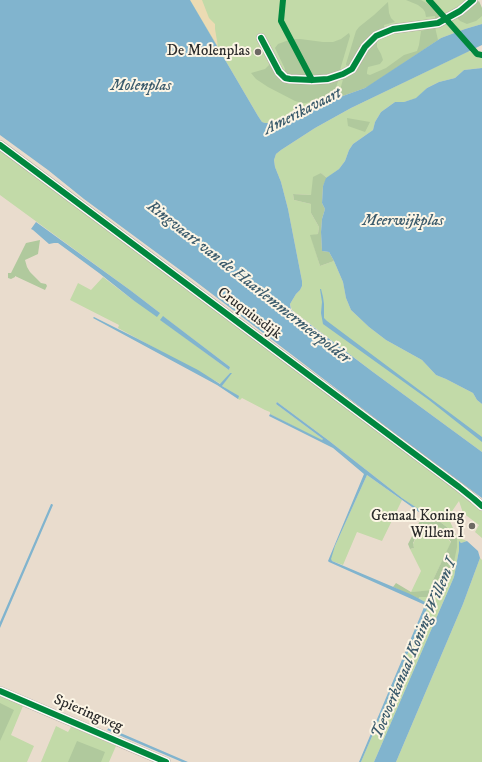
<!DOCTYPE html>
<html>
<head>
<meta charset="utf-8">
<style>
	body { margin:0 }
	canvas { display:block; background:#e9dccd }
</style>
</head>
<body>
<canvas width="482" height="762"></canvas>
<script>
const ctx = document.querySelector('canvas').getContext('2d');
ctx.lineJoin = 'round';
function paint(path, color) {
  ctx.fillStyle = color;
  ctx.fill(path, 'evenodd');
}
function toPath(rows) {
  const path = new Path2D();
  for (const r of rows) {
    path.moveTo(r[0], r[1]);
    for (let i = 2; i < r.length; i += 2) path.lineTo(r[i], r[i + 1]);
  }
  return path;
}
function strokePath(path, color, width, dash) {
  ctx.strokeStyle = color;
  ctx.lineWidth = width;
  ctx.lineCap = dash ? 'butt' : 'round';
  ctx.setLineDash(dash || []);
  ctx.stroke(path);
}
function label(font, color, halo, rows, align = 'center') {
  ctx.font = font + ' "IM FELL DW Pica",serif';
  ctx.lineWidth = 4;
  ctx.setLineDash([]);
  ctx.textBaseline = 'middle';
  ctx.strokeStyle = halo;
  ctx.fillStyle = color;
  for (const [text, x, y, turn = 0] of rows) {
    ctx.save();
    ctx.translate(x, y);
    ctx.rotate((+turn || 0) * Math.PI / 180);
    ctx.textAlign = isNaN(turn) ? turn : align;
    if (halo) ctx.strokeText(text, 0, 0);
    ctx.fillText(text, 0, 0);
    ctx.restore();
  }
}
const green = toPath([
	[190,0,465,0,482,13,482,24,465,29,441,38,369,86,267,123,265,123,262,122,258,116],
	[469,51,479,58,482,58,482,68,464,70,455,78,439,82,427,88,417,98,404,102,395,102,381,112,375,122,373,130,353,144,349,150,345,161,339,169,327,178,321,173,311,195,293,194,294,200,311,204,311,213,319,227,318,234,311,236,320,266,334,261,343,282,346,298,351,310,369,327,386,340,422,360,436,375,446,379,473,393,477,400,482,404,482,452,373,372,292,310,290,304,296,294,300,290,302,286,302,281,288,209,281,182,275,167,274,160,276,154,281,150,315,128,351,108],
	[0,148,300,370,482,510,482,538,475,532,479,525,463,513,459,501,448,517,457,537,467,541,461,543,459,542,459,550,454,577,374,762,361,762,429,604,419,599,419,597,436,597,453,567,457,537,448,528,435,518,424,513,402,498,328,440,277,402,276,404,323,439,322,441,270,414,270,412,265,410,242,398,240,400,238,399,238,396,222,386,231,373,230,373,221,384,118,328,119,325,70,300,78,283,91,290,103,277,133,300,160,313,130,290,0,195],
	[164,317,230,367,229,370,161,320],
	[367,475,402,500,382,541,357,532,343,565,332,561,330,559,335,546],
	[434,525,441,528,451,543,432,582,433,591,411,592,421,571,410,549,414,548,413,544,420,529],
	[480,558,482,560,482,762,396,762,463,604],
	[0,696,23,706,11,735,34,746,27,762,0,762],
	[56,726,68,732,71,727,72,727,116,746,109,762,41,762]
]);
const forest = toPath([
	[406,0,421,0,428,4,441,18,435,21,435,16,426,17,425,12,423,9,418,5],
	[479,1,482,8,482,16,476,21,467,24,460,21,456,17],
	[388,2,389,13,391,18,395,22,384,25,385,30,350,65,348,66,346,65,346,64,356,31,359,27,374,15],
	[435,27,438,40,369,86,365,88,301,111,300,108,304,107,322,100,340,90,344,76,363,54,379,38,377,42,377,47,381,54,383,60,380,64,368,67,367,72,367,74,370,75,386,68,404,55,417,51,419,45,421,31],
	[349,33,350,36,340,70,336,73,318,76,313,75,310,71,292,39,300,39,323,42,333,42,341,39],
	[289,40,307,74,307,77,284,74,285,69,275,48,278,44],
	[270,64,282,80,288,83,297,83,339,78,336,88,333,91,324,97,306,103,302,103,295,101,268,87,256,79,251,73,265,69],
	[347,118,370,122,365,132,348,126],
	[321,173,327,178,323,186,322,203,325,209,322,219,321,232,322,251,329,252,334,261,320,266,310,235,318,234,319,227,311,213,311,204,294,200,293,194,311,195,313,177],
	[40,240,38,254,25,260,27,267,30,272,41,283,46,284,47,286,45,290,15,276,15,277,11,279,8,278,8,273,11,273,26,243],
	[424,513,435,518,448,528,457,537,457,547,453,567,436,597,419,597,419,599,393,587,396,583,411,592,433,590,432,582,451,542,441,528,434,525,420,529,413,543,414,548,410,549,408,544],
	[0,703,14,710,0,741],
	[77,741,105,752,101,762,68,762]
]);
const sand = toPath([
	[190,0,202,0,209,18,215,24,215,29,218,47]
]);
const water = toPath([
	[0,0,190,0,258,116,262,122,265,123,268,123,365,88,441,38,465,29,482,24,482,45,351,108,315,128,281,150,276,154,274,160,275,167,281,182,288,209,302,281,302,286,300,290,296,294,290,304,291,310,373,372,482,452,482,498,397,435,195,281,84,199,48,170,0,135],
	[482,68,482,404,477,400,473,393,446,379,436,375,422,360,386,340,369,327,351,310,346,298,343,282,334,261,329,252,322,251,321,232,322,219,325,209,322,203,323,186,326,178,339,169,345,161,349,150,353,144,373,130,375,122,381,112,395,102,404,102,416,98,427,88,439,82,455,78,464,70],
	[36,222,130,290,160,313,157,317,133,300,99,273,58,243,54,243,49,244,33,230,31,229],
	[320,289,321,289,323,297,324,304,324,318,327,321,482,437,482,442,429,400,323,324,321,313,322,302],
	[163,316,230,367,229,370,160,320],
	[94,317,138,339,198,370,220,384,230,373,232,373,222,386,239,396,238,399,217,385,93,318],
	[277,402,328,440,402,498,420,510,419,512,367,475,335,546,331,559,332,561,410,594,429,604,361,762,359,762,425,605,329,562,328,561,364,474,333,448,269,416,270,414,322,440,323,439,276,404],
	[51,504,52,504,53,505,0,628,0,622],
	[459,541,461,543,467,541,478,551,480,558,463,604,396,762,374,762,454,577,459,550],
	[109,728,188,762,182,762,107,730]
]);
const minor = toPath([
	[261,38,279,72,285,78,290,79,312,80,328,79,343,74,352,69,365,47,376,36,393,29,438,23,460,11,473,0],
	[0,145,459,487,474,499,482,506],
	[0,691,166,762]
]);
const cycleway = toPath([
	[283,0,281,21,312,80],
	[429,0,477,54,482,55],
	[261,38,279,72,285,78,290,79,312,80,328,79,343,74,352,69,365,47,376,36,393,29,438,23,460,11,473,0],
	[0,145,459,487,474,499,482,506],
	[0,691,166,762]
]);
const markers = [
	[258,52,4,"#6e6964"],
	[472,526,4,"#6e6964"]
];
const poiNames = [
	["De Molenplas",250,52],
	["Gemaal Koning",464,517],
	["Willem I",464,534]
];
const streetNames = [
	["Cruquiusdijk",249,314,37],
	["Spieringweg",88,714,23]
];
const waterNames = [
	["Molenplas",141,87],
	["Amerikavaart",303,112,-27],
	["Meerwijkplas",403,222],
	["Ringvaart van de Haarlemmermeerpolder",248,283,38],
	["Toevoerkanaal Koning Willem I",415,649,-67]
];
paint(green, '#c2daa8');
paint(forest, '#b0c99d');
paint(sand, '#ecdbb3');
paint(water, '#81b4ce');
strokePath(minor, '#b4aba2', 10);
strokePath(minor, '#fcfaf8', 9);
strokePath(cycleway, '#00873e', 6);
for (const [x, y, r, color] of markers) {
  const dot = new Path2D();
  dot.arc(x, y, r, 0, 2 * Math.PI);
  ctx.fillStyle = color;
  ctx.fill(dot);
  strokePath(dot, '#fcf5e5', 1.5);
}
label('15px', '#2b2b2b', '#fcf5e5', poiNames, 'right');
label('15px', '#2b2b2b', '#fcf5e5', streetNames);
label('italic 16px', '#3b5b6c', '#fcf5e5', waterNames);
</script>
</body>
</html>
